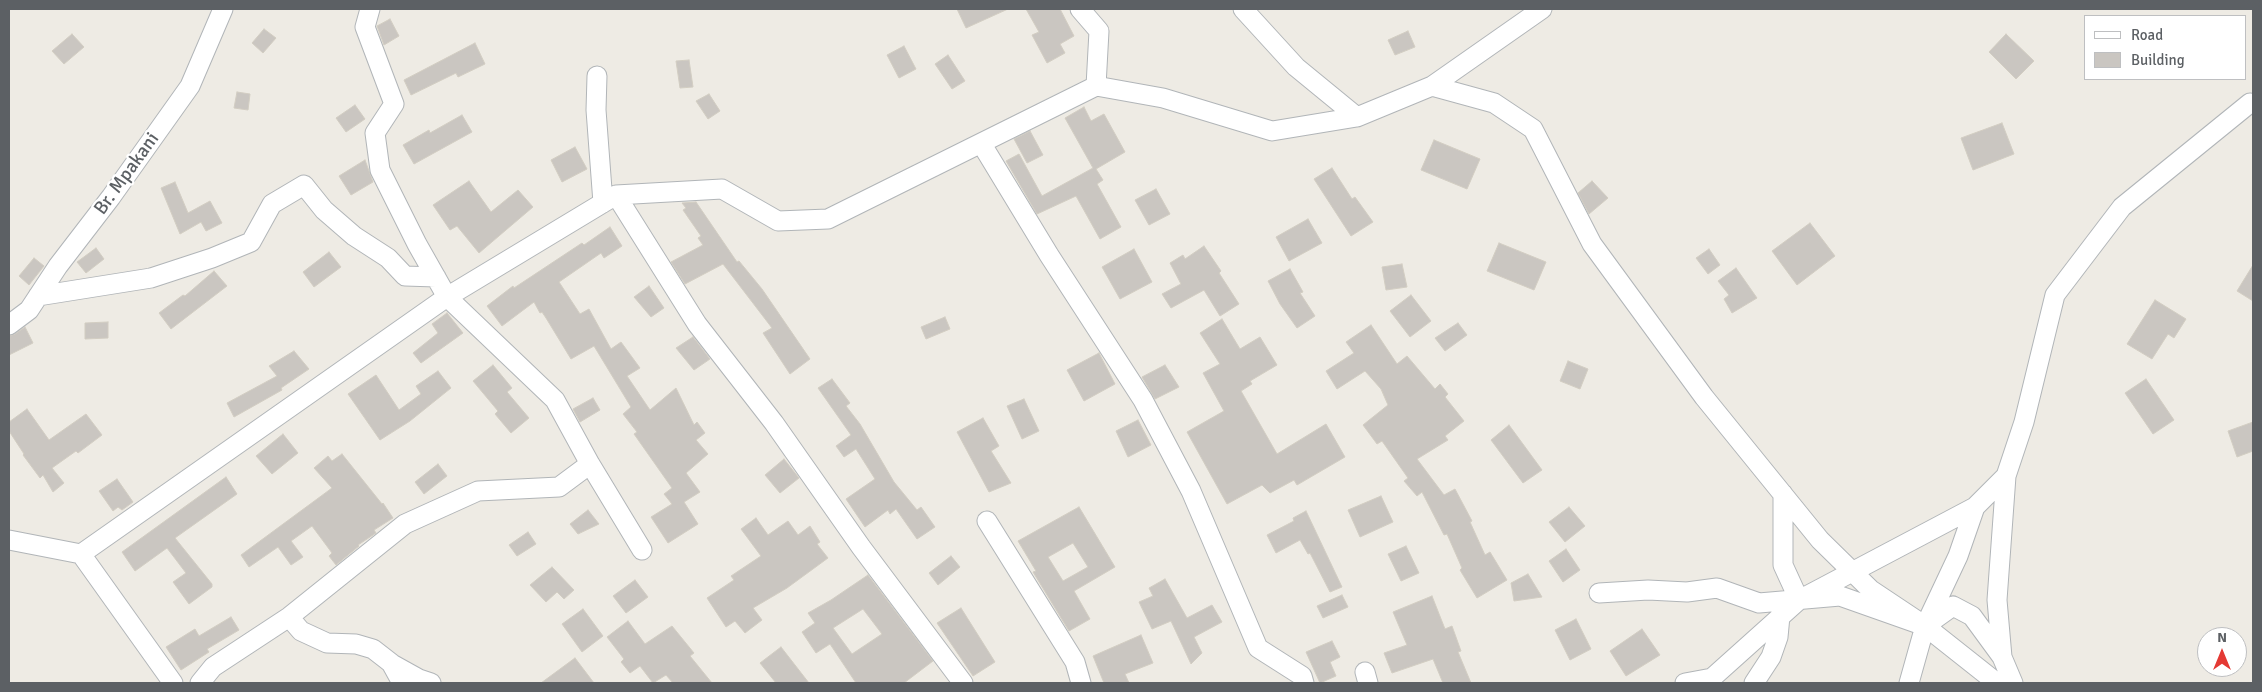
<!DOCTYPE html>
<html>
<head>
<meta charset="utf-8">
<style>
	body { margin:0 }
	#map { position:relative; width:2262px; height:692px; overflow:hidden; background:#eeebe4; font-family:Signika,sans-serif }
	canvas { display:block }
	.frame { position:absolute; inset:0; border:10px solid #5c6064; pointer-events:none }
	.legend { position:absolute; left:2084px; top:15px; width:162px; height:65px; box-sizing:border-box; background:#fff; border:1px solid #bebfc1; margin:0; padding:6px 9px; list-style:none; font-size:15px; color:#5c6064 }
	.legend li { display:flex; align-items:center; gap:10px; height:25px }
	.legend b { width:25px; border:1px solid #bebfc1 }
	.north { position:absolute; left:2197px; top:627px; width:50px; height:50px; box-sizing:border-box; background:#fff; border:1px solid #bebfc1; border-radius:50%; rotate:0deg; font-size:14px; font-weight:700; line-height:20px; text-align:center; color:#5c6064 }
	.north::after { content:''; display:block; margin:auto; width:18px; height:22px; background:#e43a34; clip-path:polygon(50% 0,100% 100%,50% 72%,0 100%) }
</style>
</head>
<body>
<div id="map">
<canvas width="2262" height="692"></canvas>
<div class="frame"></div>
<ul class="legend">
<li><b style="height:6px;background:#fff"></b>Road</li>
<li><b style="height:14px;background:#cac6c1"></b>Building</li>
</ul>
<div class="north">N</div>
</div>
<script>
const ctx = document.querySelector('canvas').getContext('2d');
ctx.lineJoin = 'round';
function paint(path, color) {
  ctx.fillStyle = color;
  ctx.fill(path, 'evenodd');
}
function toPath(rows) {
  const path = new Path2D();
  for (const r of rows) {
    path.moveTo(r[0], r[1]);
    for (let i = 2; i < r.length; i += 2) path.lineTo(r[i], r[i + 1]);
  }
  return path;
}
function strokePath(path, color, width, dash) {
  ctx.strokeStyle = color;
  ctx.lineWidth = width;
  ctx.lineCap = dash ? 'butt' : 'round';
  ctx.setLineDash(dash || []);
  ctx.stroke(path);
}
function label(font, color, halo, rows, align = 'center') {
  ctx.font = font + ' Signika,sans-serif';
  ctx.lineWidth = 4.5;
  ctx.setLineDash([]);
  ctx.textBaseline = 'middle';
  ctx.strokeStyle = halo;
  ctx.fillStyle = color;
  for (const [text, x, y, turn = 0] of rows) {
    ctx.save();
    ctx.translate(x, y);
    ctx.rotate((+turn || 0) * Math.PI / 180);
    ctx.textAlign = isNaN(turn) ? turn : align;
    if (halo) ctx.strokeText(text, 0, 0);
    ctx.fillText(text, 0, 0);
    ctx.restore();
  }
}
const building = toPath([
	[957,9,1008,9,966,28,957,9],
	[1026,9,1060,9,1074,36,1060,44,1065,53,1047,63,1032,35,1039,32,1026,9],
	[390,19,399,36,384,45,377,26,390,19],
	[264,29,276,38,263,53,252,43,264,29],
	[1408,31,1415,47,1395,55,1388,40,1408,31],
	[72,34,84,47,64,64,52,51,72,34],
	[2006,34,2034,61,2016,79,1989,52,2006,34],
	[475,43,485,64,458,77,456,73,411,95,404,80,475,43],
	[904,46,916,69,899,78,887,55,904,46],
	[948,55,965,81,952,89,935,64,948,55],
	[689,60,693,87,680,88,676,61,689,60],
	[237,92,250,94,248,110,234,108,237,92],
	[709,94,720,111,708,119,696,101,709,94],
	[355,105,365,119,346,132,336,118,355,105],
	[1084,107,1091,121,1104,114,1125,152,1096,169,1103,180,1097,184,1121,227,1100,239,1076,196,1037,214,1006,161,1019,154,1042,196,1093,168,1065,118,1084,107],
	[462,115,472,132,414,164,403,145,429,130,430,133,462,115],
	[2002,123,2014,154,1973,170,1961,138,2002,123],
	[1030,131,1043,155,1027,163,1014,139,1030,131],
	[1434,140,1480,159,1467,189,1421,170,1434,140],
	[575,147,587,169,562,182,551,160,575,147],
	[365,160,373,182,351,195,339,176,365,160],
	[1332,168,1352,199,1355,197,1373,222,1351,236,1314,179,1332,168],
	[469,181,491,212,518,190,533,207,479,253,457,226,450,230,433,205,469,181],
	[1592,181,1608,198,1589,214,1578,193,1592,181],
	[175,182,188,213,210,201,222,223,206,231,201,222,180,234,161,188,175,182],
	[1156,189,1170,214,1149,225,1135,200,1156,189],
	[696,202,737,262,739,261,762,289,810,359,790,374,763,333,772,328,723,264,685,284,671,262,703,245,698,238,701,236,683,210,686,208,682,203,696,202],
	[1308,219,1322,243,1289,261,1276,237,1308,219],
	[1810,223,1835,256,1797,285,1772,251,1810,223],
	[610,227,622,246,604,258,601,253,559,282,580,314,589,309,611,349,621,342,640,368,627,376,650,410,676,388,694,425,697,422,705,433,696,440,708,454,686,473,700,492,684,502,698,524,668,543,651,517,672,504,664,494,672,488,634,434,637,432,623,414,631,407,594,346,571,359,546,318,542,312,540,313,534,302,502,326,487,306,513,286,514,288,582,243,584,245,610,227],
	[1499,243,1546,262,1534,290,1487,271,1499,243],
	[1204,246,1221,271,1219,273,1239,304,1220,316,1204,290,1171,308,1162,294,1181,284,1170,263,1183,255,1185,259,1204,246],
	[96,248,104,259,86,273,77,262,96,248],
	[1134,249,1152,282,1120,299,1102,267,1134,249],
	[1709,249,1720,265,1708,274,1696,258,1709,249],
	[329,252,341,267,314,287,303,272,329,252],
	[34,258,44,266,29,285,19,276,34,258],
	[1402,264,1407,287,1386,290,1382,267,1402,264],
	[2253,265,2253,301,2237,291,2253,265],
	[1736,268,1757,298,1732,313,1724,299,1729,295,1718,281,1736,268],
	[1290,269,1303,292,1300,293,1315,316,1297,328,1280,304,1268,281,1290,269],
	[214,271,227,286,171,329,159,313,183,295,185,296,214,271],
	[649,286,664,308,651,317,634,297,649,286],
	[1411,295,1431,321,1410,337,1390,311,1411,295],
	[2155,300,2186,319,2174,338,2168,334,2152,359,2127,344,2155,300],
	[447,313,463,333,421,363,413,353,438,333,432,324,447,313],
	[945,317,950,329,926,339,921,327,945,317],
	[1222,319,1240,349,1260,337,1277,365,1250,381,1252,384,1241,391,1277,454,1326,424,1345,457,1297,485,1294,480,1270,493,1262,485,1227,504,1187,432,1224,411,1203,373,1220,364,1200,333,1222,319],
	[108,322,108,338,85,339,85,323,108,322],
	[1458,323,1467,335,1445,351,1435,338,1458,323],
	[1371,325,1397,364,1407,356,1435,389,1440,384,1448,394,1445,397,1464,421,1445,436,1448,440,1417,459,1444,495,1455,489,1472,521,1470,522,1485,555,1490,552,1507,580,1477,598,1460,570,1462,568,1447,534,1444,535,1422,492,1417,496,1404,481,1408,478,1382,441,1377,444,1363,425,1388,405,1381,389,1365,371,1337,389,1326,371,1354,353,1346,342,1371,325],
	[25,327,33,343,9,355,9,336,15,334,25,327],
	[693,337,710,359,694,370,676,348,693,337],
	[294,351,309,369,281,388,282,390,234,417,227,403,277,376,269,366,294,351],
	[1099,353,1115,384,1084,401,1067,370,1099,353],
	[1568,361,1588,369,1580,389,1560,381,1568,361],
	[493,365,512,388,507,392,529,418,511,433,495,414,498,411,473,381,493,365],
	[1165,365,1179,387,1155,399,1142,377,1165,365],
	[438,371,451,388,410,421,380,440,348,394,376,375,399,410,421,394,416,386,438,371],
	[832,379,850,403,846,406,860,424,894,482,917,510,921,507,935,527,917,539,896,509,890,514,888,510,865,527,846,499,875,479,856,449,844,457,836,446,851,435,818,388,832,379],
	[2146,379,2174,420,2153,434,2125,393,2146,379],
	[593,398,600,410,580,422,573,409,593,398],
	[1024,399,1039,431,1022,439,1007,406,1024,399],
	[27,409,49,440,86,414,102,435,78,453,76,451,52,468,64,483,53,492,43,475,40,478,23,455,24,454,9,431,9,422,27,409],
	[983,418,999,446,991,451,1011,483,989,492,957,432,983,418],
	[1138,420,1151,445,1128,457,1116,431,1138,420],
	[2253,422,2253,451,2237,457,2228,431,2253,422],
	[1509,425,1542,470,1523,483,1491,440,1509,425],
	[283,434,298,453,272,474,256,456,283,434],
	[342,454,382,504,383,503,393,518,374,530,376,533,358,545,359,546,336,565,329,556,332,553,312,526,291,541,303,557,291,565,278,547,249,567,241,555,332,488,314,468,328,456,332,461,342,454],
	[784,459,799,478,780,493,765,475,784,459],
	[438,464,447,476,424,494,415,482,438,464],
	[226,477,237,494,175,538,212,584,212,587,189,604,173,582,186,573,167,548,135,571,122,552,226,477],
	[117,479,133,502,122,510,118,507,113,511,99,491,117,479],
	[1381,496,1393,522,1360,537,1348,510,1381,496],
	[1079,507,1115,567,1074,591,1090,619,1069,631,1033,572,1036,571,1018,541,1079,507],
	[1073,543,1088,567,1063,581,1048,557,1073,543],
	[1569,507,1585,526,1565,542,1549,522,1569,507],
	[588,510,599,524,578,534,570,524,588,510],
	[1306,511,1342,587,1330,592,1310,553,1308,554,1300,540,1276,553,1267,535,1294,521,1293,518,1306,511],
	[756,518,768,535,788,521,798,535,810,526,820,542,817,544,828,558,787,588,753,608,762,620,745,633,735,621,726,627,707,598,734,580,731,576,761,556,741,529,756,518],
	[528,532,536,544,517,556,509,545,528,532],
	[1406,546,1419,573,1401,581,1388,554,1406,546],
	[1566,549,1580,570,1563,582,1549,561,1566,549],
	[951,556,960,567,938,585,929,573,951,556],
	[552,567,574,590,564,599,557,592,546,602,530,585,552,567],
	[1528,574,1542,597,1514,601,1511,583,1528,574],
	[868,575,933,661,904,683,856,683,830,644,816,653,802,632,815,623,808,613,831,600,868,575],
	[863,609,882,634,852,654,833,628,863,609],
	[1165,579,1187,618,1212,605,1222,622,1194,637,1202,653,1191,664,1171,621,1152,629,1139,602,1153,596,1149,588,1165,579],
	[635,580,648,597,626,613,613,596,635,580],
	[1342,595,1348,607,1323,618,1317,606,1342,595],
	[1432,596,1445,629,1452,626,1461,651,1458,652,1471,683,1443,683,1433,659,1392,673,1384,653,1407,645,1393,612,1432,596],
	[961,608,995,662,973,676,937,623,961,608],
	[583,609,603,636,582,652,562,624,583,609],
	[231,617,239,630,207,649,209,652,181,670,166,647,195,629,199,636,231,617],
	[1576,619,1591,649,1570,660,1555,630,1576,619],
	[628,621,645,644,672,626,694,653,690,656,712,683,673,683,666,675,653,683,640,666,630,673,621,662,624,659,607,637,628,621],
	[1642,629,1660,655,1626,676,1610,651,1642,629],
	[1141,635,1153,663,1125,674,1129,683,1104,683,1093,656,1141,635],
	[1332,641,1340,657,1330,662,1336,676,1320,683,1306,652,1332,641],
	[781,647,809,683,776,683,760,663,781,647],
	[575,658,594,683,541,683,575,658]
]);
const street = toPath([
	[370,9,365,27,394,104,375,133,380,170,417,244,447,297,555,400,590,464,642,550],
	[1080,9,1099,31,1096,86],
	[1243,9,1296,67,1357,117],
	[597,76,596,110,603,203],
	[1432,86,1494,103,1533,129,1592,244,1704,397,1820,540,1871,590,1925,626,1997,683],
	[981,143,1049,255,1143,400,1191,491,1258,648,1302,676,1304,683],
	[616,195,697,324,774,423,861,547,963,683],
	[38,296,151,278,212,258,251,242,272,204,304,185,324,210,354,236,388,258,405,276,436,277],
	[9,325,29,310,58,266,111,197,190,86,223,9],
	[2006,476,1997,600,2002,657,2013,683],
	[1783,494,1783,565,1799,600],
	[987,521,1075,662,1081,683],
	[9,540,81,554,173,683],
	[81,554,447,297,616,195,722,189,778,221,828,219,1096,86,1163,98,1272,131,1357,117,1432,86,1542,9],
	[1599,593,1648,590,1687,592,1717,588,1759,603,1840,596,1925,626,1953,606,1972,616,2002,657],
	[289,617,301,631,327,643,356,644,373,649,391,663,402,683],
	[392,664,419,679,431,683],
	[1365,672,1368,683],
	[200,683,213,667,289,617,405,524,478,491,559,487,590,464],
	[1685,683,1712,678,1799,600,1975,507,2006,476,2024,422,2055,295,2122,207,2250,103],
	[1754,683,1771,657,1778,637,1780,616],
	[1909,683,1925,626,1958,556,1975,507]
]);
const streetNames = [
	["Br. Mpakani",127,174,-54]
];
paint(building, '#cac6c1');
strokePath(building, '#d2cdc2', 1);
strokePath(street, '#b1b5b8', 21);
strokePath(street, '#fff', 19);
label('19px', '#5c6064', '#fff', streetNames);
</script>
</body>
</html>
